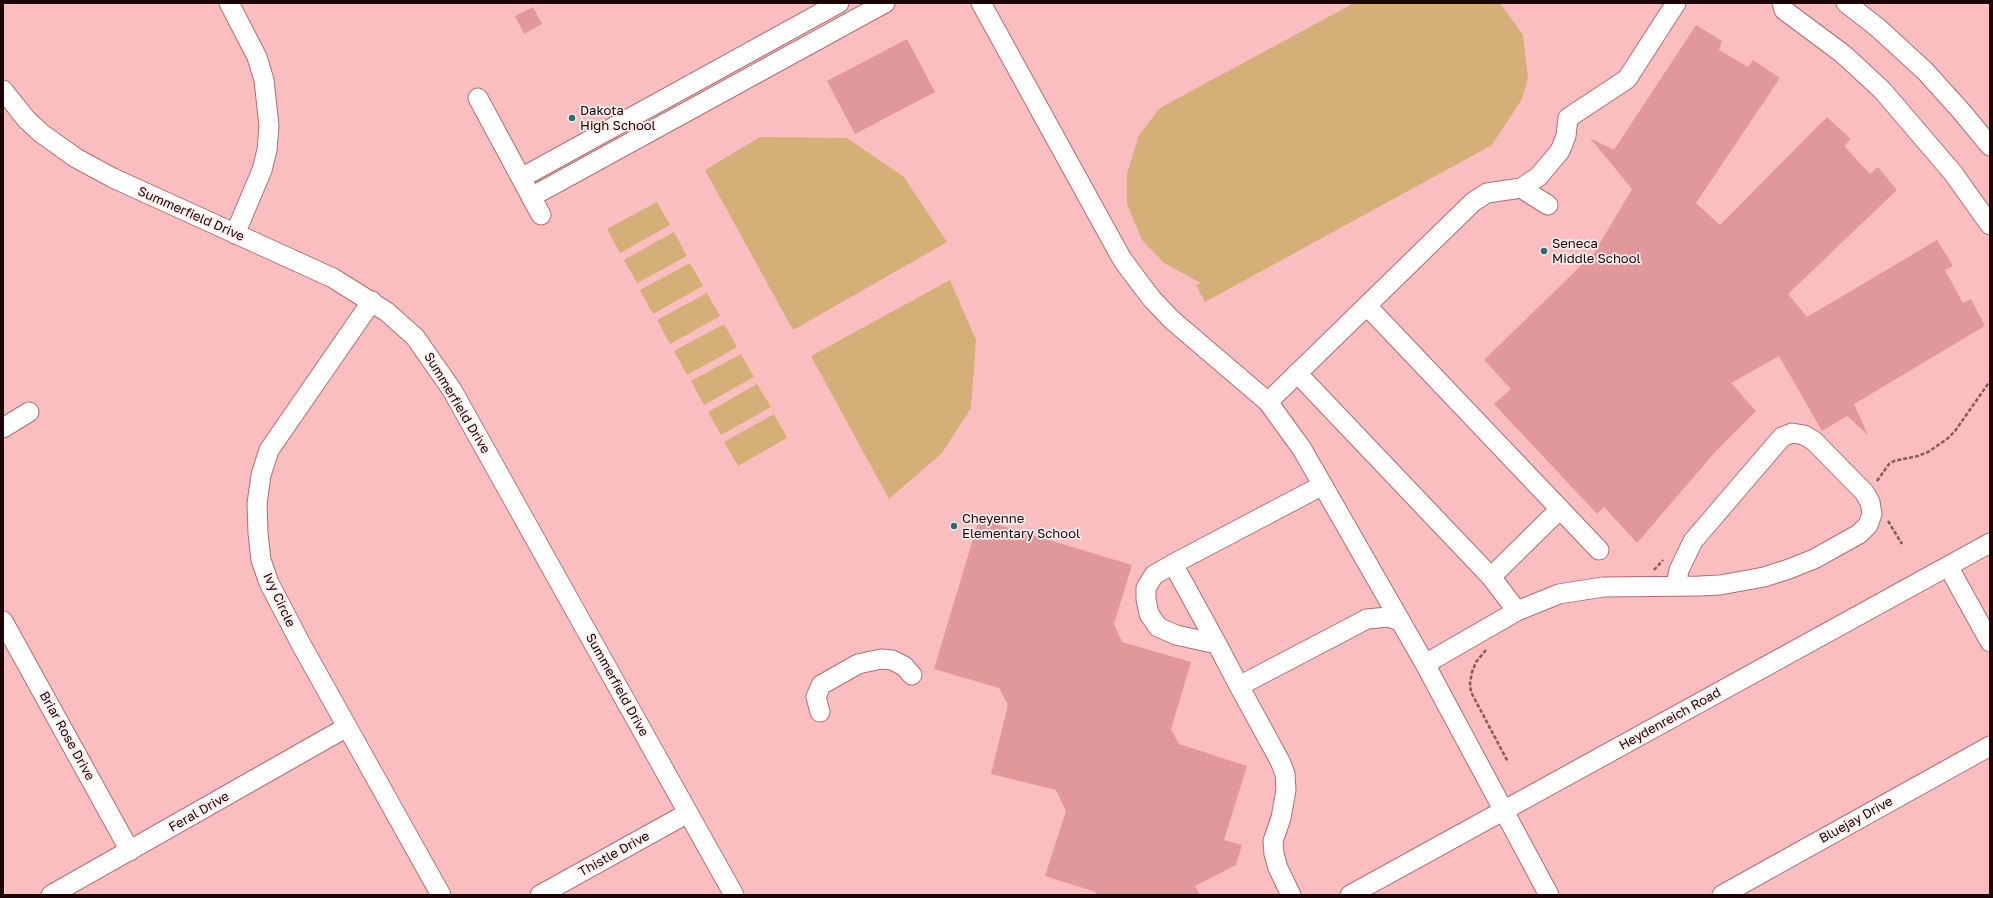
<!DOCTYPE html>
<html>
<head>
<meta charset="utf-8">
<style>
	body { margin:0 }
	#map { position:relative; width:1993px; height:898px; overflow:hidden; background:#fbbec0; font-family:"Golos Text",sans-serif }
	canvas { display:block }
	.frame { position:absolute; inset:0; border:4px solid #1c0406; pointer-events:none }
</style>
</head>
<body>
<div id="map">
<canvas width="1993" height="898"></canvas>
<div class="frame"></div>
</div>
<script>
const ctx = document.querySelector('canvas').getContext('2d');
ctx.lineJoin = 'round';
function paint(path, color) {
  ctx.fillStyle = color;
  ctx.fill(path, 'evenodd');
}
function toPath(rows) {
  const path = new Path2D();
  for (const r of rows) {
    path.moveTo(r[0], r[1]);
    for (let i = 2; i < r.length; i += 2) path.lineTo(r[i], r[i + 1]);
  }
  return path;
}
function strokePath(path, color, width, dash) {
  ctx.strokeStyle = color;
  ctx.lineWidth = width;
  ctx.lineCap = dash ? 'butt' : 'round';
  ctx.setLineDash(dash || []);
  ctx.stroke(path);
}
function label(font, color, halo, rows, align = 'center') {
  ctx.font = font + ' "Golos Text",sans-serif';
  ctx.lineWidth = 3.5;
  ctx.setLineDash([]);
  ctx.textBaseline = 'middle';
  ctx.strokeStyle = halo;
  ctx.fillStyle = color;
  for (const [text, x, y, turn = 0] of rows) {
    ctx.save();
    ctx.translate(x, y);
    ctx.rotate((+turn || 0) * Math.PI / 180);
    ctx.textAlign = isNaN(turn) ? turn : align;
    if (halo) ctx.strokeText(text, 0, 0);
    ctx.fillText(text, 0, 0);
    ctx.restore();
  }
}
const green = toPath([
	[1354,3,1500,3,1523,35,1528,78,1522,99,1492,145,1205,302,1196,285,1201,283,1164,263,1142,240,1127,204,1127,174,1139,135,1160,108],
	[760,137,847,138,904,177,947,242,793,330,705,170],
	[657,202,670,225,620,253,607,229],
	[674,232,687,256,637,283,624,260],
	[690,263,703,286,653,314,640,290],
	[950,280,976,340,971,408,942,453,889,499,811,356],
	[707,293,720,316,670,344,657,320],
	[724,324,737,347,687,375,674,351],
	[741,354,754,377,704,405,691,381],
	[757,384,771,407,721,435,708,412],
	[774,414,787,438,738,466,724,442]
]);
const building = toPath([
	[533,7,542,24,524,34,515,16],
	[1696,25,1722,41,1719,50,1748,67,1753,60,1780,78,1696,203,1720,225,1827,117,1851,139,1844,146,1870,174,1878,167,1897,190,1788,294,1807,317,1937,240,1953,266,1945,270,1963,303,1971,299,1985,326,1854,404,1868,435,1847,416,1822,431,1779,356,1731,383,1756,411,1716,451,1637,543,1604,507,1597,514,1494,404,1511,389,1484,360,1594,253,1632,189,1590,138,1614,150],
	[907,39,935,92,855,134,827,81],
	[979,519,1132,565,1114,624,1122,642,1191,662,1171,729,1179,744,1247,766,1224,840,1242,845,1236,865,1195,886,1200,895,1096,895,1096,892,1045,876,1066,811,1056,790,991,774,1008,705,999,688,934,669]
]);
const path = toPath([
	[1877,481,1889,464,1894,461,1918,456,1928,452,1947,439,1955,431,1990,381],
	[1888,521,1902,544],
	[1654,570,1663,560],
	[1486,650,1476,662,1472,672,1470,683,1471,692,1508,762]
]);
const minor = toPath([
	[229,3,257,57,264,80,269,126,267,150,262,170,235,234],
	[981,3,1122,259,1136,278,1152,299,1172,320,1268,402,1302,449,1425,664,1549,895],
	[1782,3,1784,10,1843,54,1882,90,1953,173,1990,225],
	[1846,3,1877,27,1925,71,1962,112,1990,146],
	[3,90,26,119,41,133,76,158,113,178,333,278,387,312,415,337,452,390,734,895],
	[478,98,541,215],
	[521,178,839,3],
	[1521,188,1538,177,1560,151,1566,136,1568,118,1627,79,1676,3],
	[531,197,885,3],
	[372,301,269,450,261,475,257,504,258,533,261,560,269,583,302,646,441,895],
	[1367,306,1599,550],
	[1297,373,1491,577,1517,611],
	[1268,402,1473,202,1487,193,1521,188,1548,205],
	[3,428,29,412],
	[1173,564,1323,485],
	[1948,566,1990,642],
	[1491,577,1560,509],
	[3,621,130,851],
	[1217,644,1176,635,1158,627,1149,614,1146,599,1146,588,1154,575,1173,564,1217,644,1239,686,1280,761,1285,774,1286,790,1281,818,1273,841,1274,854,1278,868,1291,895],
	[1425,664,1517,611,1559,594,1603,587,1699,586,1720,585,1764,577,1789,569,1814,559,1859,534,1868,525,1872,514,1870,502,1864,492,1814,441,1804,435,1792,433,1782,437,1693,541,1679,570,1676,586],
	[1239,686,1367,619,1388,617,1400,621],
	[820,712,816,697,821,685,858,664,881,659,892,660,904,666,912,675],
	[51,895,347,727],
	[540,895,688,813],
	[1350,895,1990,543],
	[1722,895,1990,746]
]);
const markers = [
	[572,118,4,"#247071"],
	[1544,251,4,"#247071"],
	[954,526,4,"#247071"]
];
const poiNames = [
	["Dakota",580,111],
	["High School",580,126],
	["Seneca",1552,244],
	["Middle School",1552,259],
	["Cheyenne",962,519],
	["Elementary School",962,534]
];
const streetNames = [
	["Summerfield Drive",191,214,24],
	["Summerfield Drive",457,403,59],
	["Ivy Circle",279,600,65],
	["Summerfield Drive",617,685,61],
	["Heydenreich Road",1670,719,-29],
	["Briar Rose Drive",67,736,61],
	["Feral Drive",199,812,-30],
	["Bluejay Drive",1856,820,-29],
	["Thistle Drive",614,854,-29]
];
paint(green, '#d4af78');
paint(building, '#e1989b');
strokePath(minor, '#b26d70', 21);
strokePath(path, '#845b5d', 2.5, [4, 2]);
strokePath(minor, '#fff', 19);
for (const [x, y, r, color] of markers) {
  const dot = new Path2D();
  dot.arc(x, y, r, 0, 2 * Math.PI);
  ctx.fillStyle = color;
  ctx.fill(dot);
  strokePath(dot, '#fdeded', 1.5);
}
label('13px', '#1c0406', '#fdeded', poiNames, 'left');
label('13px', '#1c0406', '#fdeded', streetNames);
</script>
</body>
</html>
